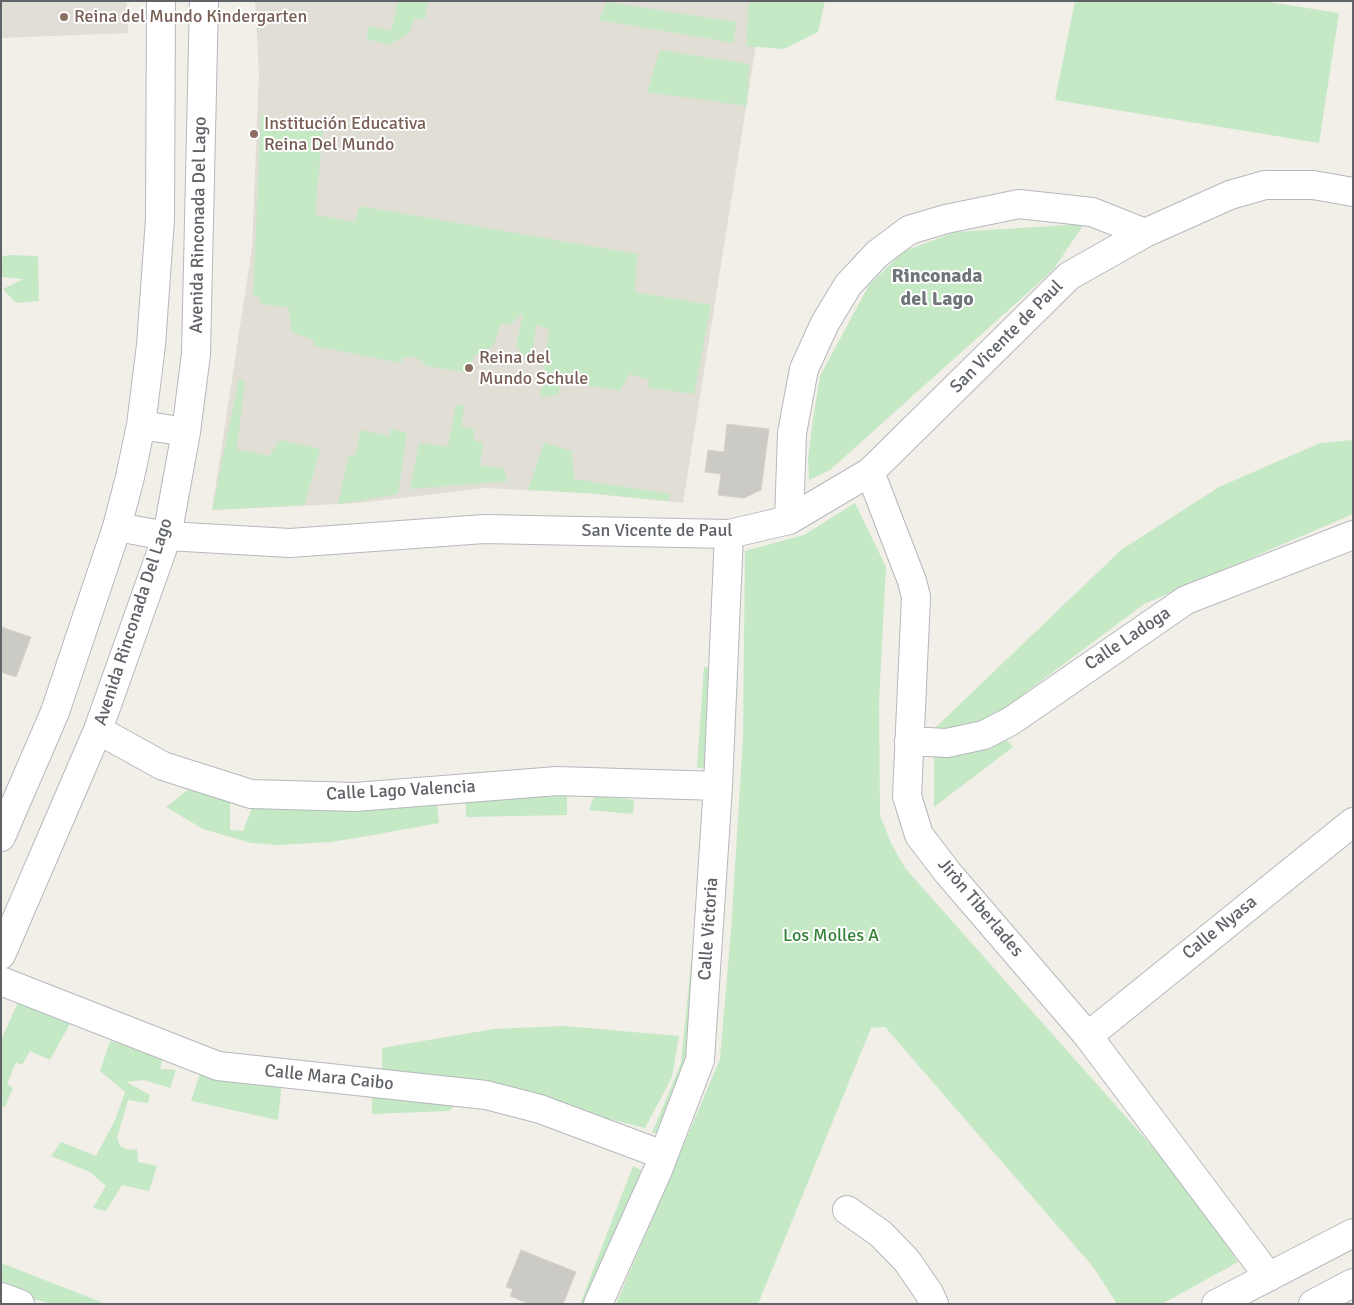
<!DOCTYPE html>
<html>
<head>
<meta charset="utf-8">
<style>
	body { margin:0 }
	#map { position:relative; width:1354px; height:1305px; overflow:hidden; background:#f1efe8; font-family:Signika,sans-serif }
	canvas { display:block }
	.frame { position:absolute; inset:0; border:2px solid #5f6368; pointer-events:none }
</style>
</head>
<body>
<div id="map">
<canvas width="1354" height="1305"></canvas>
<div class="frame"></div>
</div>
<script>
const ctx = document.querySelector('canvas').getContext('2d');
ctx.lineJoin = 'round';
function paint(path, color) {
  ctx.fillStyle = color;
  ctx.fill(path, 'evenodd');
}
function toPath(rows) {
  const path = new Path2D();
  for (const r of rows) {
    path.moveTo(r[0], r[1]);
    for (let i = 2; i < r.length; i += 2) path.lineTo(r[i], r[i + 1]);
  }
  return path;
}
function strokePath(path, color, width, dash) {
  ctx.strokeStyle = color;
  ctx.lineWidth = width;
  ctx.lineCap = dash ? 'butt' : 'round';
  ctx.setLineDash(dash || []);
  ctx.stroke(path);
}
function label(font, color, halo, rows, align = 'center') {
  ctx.font = font + ' Signika,sans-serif';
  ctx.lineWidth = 4;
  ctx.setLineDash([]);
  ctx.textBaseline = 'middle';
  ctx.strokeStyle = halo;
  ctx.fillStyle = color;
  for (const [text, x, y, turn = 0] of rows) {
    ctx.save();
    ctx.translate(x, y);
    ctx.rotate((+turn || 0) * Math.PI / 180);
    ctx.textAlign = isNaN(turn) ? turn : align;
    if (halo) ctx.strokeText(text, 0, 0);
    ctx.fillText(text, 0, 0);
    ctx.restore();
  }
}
const education = toPath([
	[1,1,127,1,128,33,1,38],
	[255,1,763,1,683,503,586,493,485,488,359,503,212,510,252,248,259,73]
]);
const green = toPath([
	[398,1,428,1,425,19,414,19,410,32,389,45,367,39,368,26,391,31],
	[757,1,825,1,818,32,784,49,746,46,749,3],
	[1075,1,1262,1,1339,13,1319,143,1055,100],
	[607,2,736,22,734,43,599,20],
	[660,50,749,64,747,106,647,92],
	[261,115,323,130,315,215,355,222,359,206,637,254,635,292,711,305,694,394,649,388,649,380,629,374,620,391,561,381,558,395,540,397,549,329,536,325,534,344,527,358,516,347,523,313,511,324,501,324,494,345,483,353,474,355,469,373,427,366,415,357,403,357,401,363,315,346,313,339,292,333,288,307,261,304,260,297,253,297],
	[1084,224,1053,270,830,470,809,480,808,459,813,419,820,376,869,285,904,251,956,232],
	[9,255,38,256,39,301,16,303,3,289,23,279,1,277,1,257],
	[239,379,245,381,237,449,269,456,280,440,320,449,305,505,212,510],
	[456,405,464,405,462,427,474,429,474,440,483,443,480,465,504,469,508,481,410,489,419,443,448,447],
	[391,429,407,433,398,494,338,504,349,455,356,455,360,430,389,436],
	[1353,440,1353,514,1144,604,989,720,1013,747,934,807,934,729,1121,550,1219,487,1320,443],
	[544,443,572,451,574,479,669,494,669,501,586,493,528,490],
	[855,503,886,567,879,701,880,816,891,843,905,868,1189,1188,1238,1262,1162,1304,1117,1304,1094,1268,885,1027,871,1028,758,1304,616,1304,720,1059,731,931,743,738,745,551,804,535],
	[704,667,715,668,713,768,697,768],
	[194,785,230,795,230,830,243,831,254,803,436,797,439,823,356,838,330,842,278,845,251,843,203,829,166,807],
	[595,795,634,800,633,814,589,810],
	[567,796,567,815,466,817,466,799],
	[695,924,690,1065,659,1133,652,1133,681,1063],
	[19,1000,71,1022,50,1060,30,1051,22,1065,16,1062,7,1084,13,1088,5,1107,1,1106,1,1040],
	[564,1026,679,1036,672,1077,645,1128,527,1098,382,1075,382,1048,494,1029],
	[110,1041,163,1056,160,1069,176,1070,170,1088,144,1080,126,1082,150,1095,148,1103,128,1100,117,1138,120,1146,129,1150,137,1149,138,1162,157,1166,149,1191,122,1185,106,1211,93,1208,106,1186,90,1172,51,1156,61,1142,96,1156,116,1118,125,1092,100,1071],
	[202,1068,282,1083,278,1120,191,1101],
	[372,1090,458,1103,449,1111,372,1114],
	[633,1166,643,1171,589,1304,580,1304],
	[1,1263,106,1304,52,1304,1,1290]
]);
const building = toPath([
	[727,424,769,429,761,490,744,498,718,495,721,474,705,472,708,450,724,452,727,424],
	[1,627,31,637,16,677,1,672,1,627],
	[521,1250,576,1272,563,1304,529,1304,510,1296,513,1289,506,1287,521,1250]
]);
const minor = toPath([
	[141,425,186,432],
	[870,472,912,581,916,597,907,796,919,835,948,873,1088,1036,1269,1277],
	[789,520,792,433,804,369,825,323,848,285,877,254,909,230,946,219,1019,204,1092,212,1145,233],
	[117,527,167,536,290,543,484,529,729,534,789,520,870,472,1069,276,1145,233,1230,195,1265,185,1313,185,1353,192],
	[98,730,163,766,251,794,355,797,557,781,718,786],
	[909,741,947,743,984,735,1011,721,1186,600,1353,535],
	[1,837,55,712,117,527,130,477,141,425,151,345,160,219,161,1],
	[1,955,98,730,167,536,186,432,196,354,204,1],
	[1,981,218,1066,486,1095,540,1109,663,1155],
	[1088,1036,1353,822],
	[847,1210,881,1234,907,1261,929,1293,934,1304],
	[1,1297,20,1304],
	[598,1304,658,1170,700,1060,718,786,729,534],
	[1216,1304,1353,1233],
	[1313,1304,1353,1283]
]);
const markers = [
	[64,17,5,"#8d6e63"],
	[254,134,5,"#8d6e63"],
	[469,368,5,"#8d6e63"]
];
const educationNames = [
	["Reina del Mundo Kindergarten",74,17],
	["Institución Educativa",264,124],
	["Reina Del Mundo",264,145],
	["Reina del",479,358],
	["Mundo Schule",479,379]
];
const streetNames = [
	["Avenida Rinconada Del Lago",199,225,-89],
	["San Vicente de Paul",1007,337,-45],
	["San Vicente de Paul",657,531],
	["Avenida Rinconada Del Lago",134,622,-72],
	["Calle Ladoga",1128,639,-34],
	["Calle Lago Valencia",401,791,-3],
	["Jiròn Tiberlades",980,908,50],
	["Calle Nyasa",1220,928,-39],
	["Calle Victoria",709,929,-86],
	["Calle Mara Caibo",329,1078,6]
];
const parkNames = [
	["Los Molles A",831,936]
];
const quarterNames = [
	["Rinconada",937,277],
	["del Lago",937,300]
];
paint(education, '#e1ded6');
paint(green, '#c5e8c5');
paint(building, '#cccac5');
strokePath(building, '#d6d1c6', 1);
strokePath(minor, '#b5b8bc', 30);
strokePath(minor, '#fff', 28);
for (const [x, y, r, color] of markers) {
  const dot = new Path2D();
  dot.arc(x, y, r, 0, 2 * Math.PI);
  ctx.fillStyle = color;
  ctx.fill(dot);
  strokePath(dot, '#fff', 2);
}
label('18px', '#785e54', '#fff', educationNames, 'left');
label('18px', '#5f6368', '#fff', streetNames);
label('18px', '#348238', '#fff', parkNames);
label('bold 20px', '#70757a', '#fff', quarterNames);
</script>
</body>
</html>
